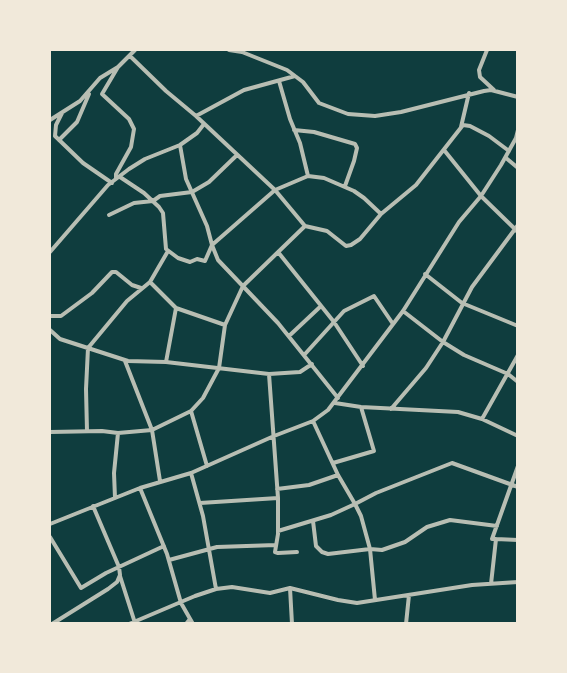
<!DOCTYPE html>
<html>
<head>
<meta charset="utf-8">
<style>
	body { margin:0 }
	#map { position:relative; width:567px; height:673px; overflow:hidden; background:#0f3d3e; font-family:"Golos Text",sans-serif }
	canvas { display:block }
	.frame { position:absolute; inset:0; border:51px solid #f1e9da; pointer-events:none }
</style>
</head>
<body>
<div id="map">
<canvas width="567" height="673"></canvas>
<div class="frame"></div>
</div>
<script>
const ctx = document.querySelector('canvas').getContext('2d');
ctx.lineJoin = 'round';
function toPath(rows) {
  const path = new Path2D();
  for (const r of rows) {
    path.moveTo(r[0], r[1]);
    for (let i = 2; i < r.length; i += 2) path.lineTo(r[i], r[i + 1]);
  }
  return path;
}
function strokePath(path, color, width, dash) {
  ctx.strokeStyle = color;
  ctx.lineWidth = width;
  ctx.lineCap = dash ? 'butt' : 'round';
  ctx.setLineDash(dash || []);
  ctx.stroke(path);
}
const minor = toPath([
	[229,50,242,52,287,70,303,82,319,103,348,114,375,116,401,112,484,91,491,90,518,97],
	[487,50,479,70,480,77,494,90],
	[130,56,166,91,196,116,275,190,305,226],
	[279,81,290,119,300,143,308,176],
	[62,113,56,125,55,136,83,163,112,183],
	[196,116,244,90,295,76],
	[50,120,80,101,100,78,118,67,135,50],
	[461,127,469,93],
	[294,130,314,132,355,144,357,148,354,161,345,186],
	[59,140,77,122,89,94],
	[180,145,186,179,207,226,212,245,218,260,278,323,338,398],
	[444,150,481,196,518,232],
	[506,158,518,168],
	[120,177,144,193,159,207,163,213,166,249,178,258,190,262,197,259,205,261,212,245,275,190,308,176,324,178,354,191,364,198,381,214],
	[116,178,116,174,131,147,134,129,129,119,102,94,118,67],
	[109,215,134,203,153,201,160,196,192,192,209,182,237,155],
	[50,252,108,185,129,169,145,159,180,145,197,133,204,124],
	[278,252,334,322,363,366],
	[425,274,462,303,518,326],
	[150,282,176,308,225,325],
	[403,311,443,342,464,355,508,374,518,382],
	[50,316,61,316,92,293,112,272,116,272,132,285,141,288],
	[50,330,60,339,128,361,166,362,269,374,300,372,312,364],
	[289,336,321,306],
	[305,354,344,311,374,296,393,324],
	[125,361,152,430,160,481],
	[166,362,176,308],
	[269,374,278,498,278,534,275,552,278,553,297,552],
	[335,403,361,407,458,412,482,419,518,436],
	[391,409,426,368,443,342,472,287,518,225],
	[191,411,207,466],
	[482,419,518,355],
	[313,421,338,475,355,504,376,493,452,463,518,487],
	[87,431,86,389,88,348,127,301,150,282,168,251],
	[50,432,102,431,118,433,152,430,191,411,203,398,219,368,225,325,243,286,305,226,327,231,346,246,351,245,360,239,381,214,416,185,463,125,470,126,489,136,509,151],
	[333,463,374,451,361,407],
	[191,473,203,516,216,589],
	[140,488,167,554,181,603,193,624],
	[277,489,309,485,338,475],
	[115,498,114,473,118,433],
	[200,503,278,498],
	[313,521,316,546,322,552,328,554,370,549,382,550,405,542,427,527,450,520,497,526],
	[50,524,140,488,191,473,274,436,313,421,328,410,403,311,459,222,481,196,501,165,516,138,518,130],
	[278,531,331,515,355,504,361,516,370,549,375,600],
	[50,537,81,588,106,573,164,546],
	[496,539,518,540],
	[169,560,217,547,276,545],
	[120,576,135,623],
	[491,584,496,539,492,539,518,466],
	[290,588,292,624],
	[52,624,108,589,117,582,120,575,119,567,93,506],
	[129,624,195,596,216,589,232,587,270,593,290,588,338,600,357,603,472,585,518,582],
	[186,624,190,619],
	[406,624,409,595]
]);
strokePath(minor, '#b8beb3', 4);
</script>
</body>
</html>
